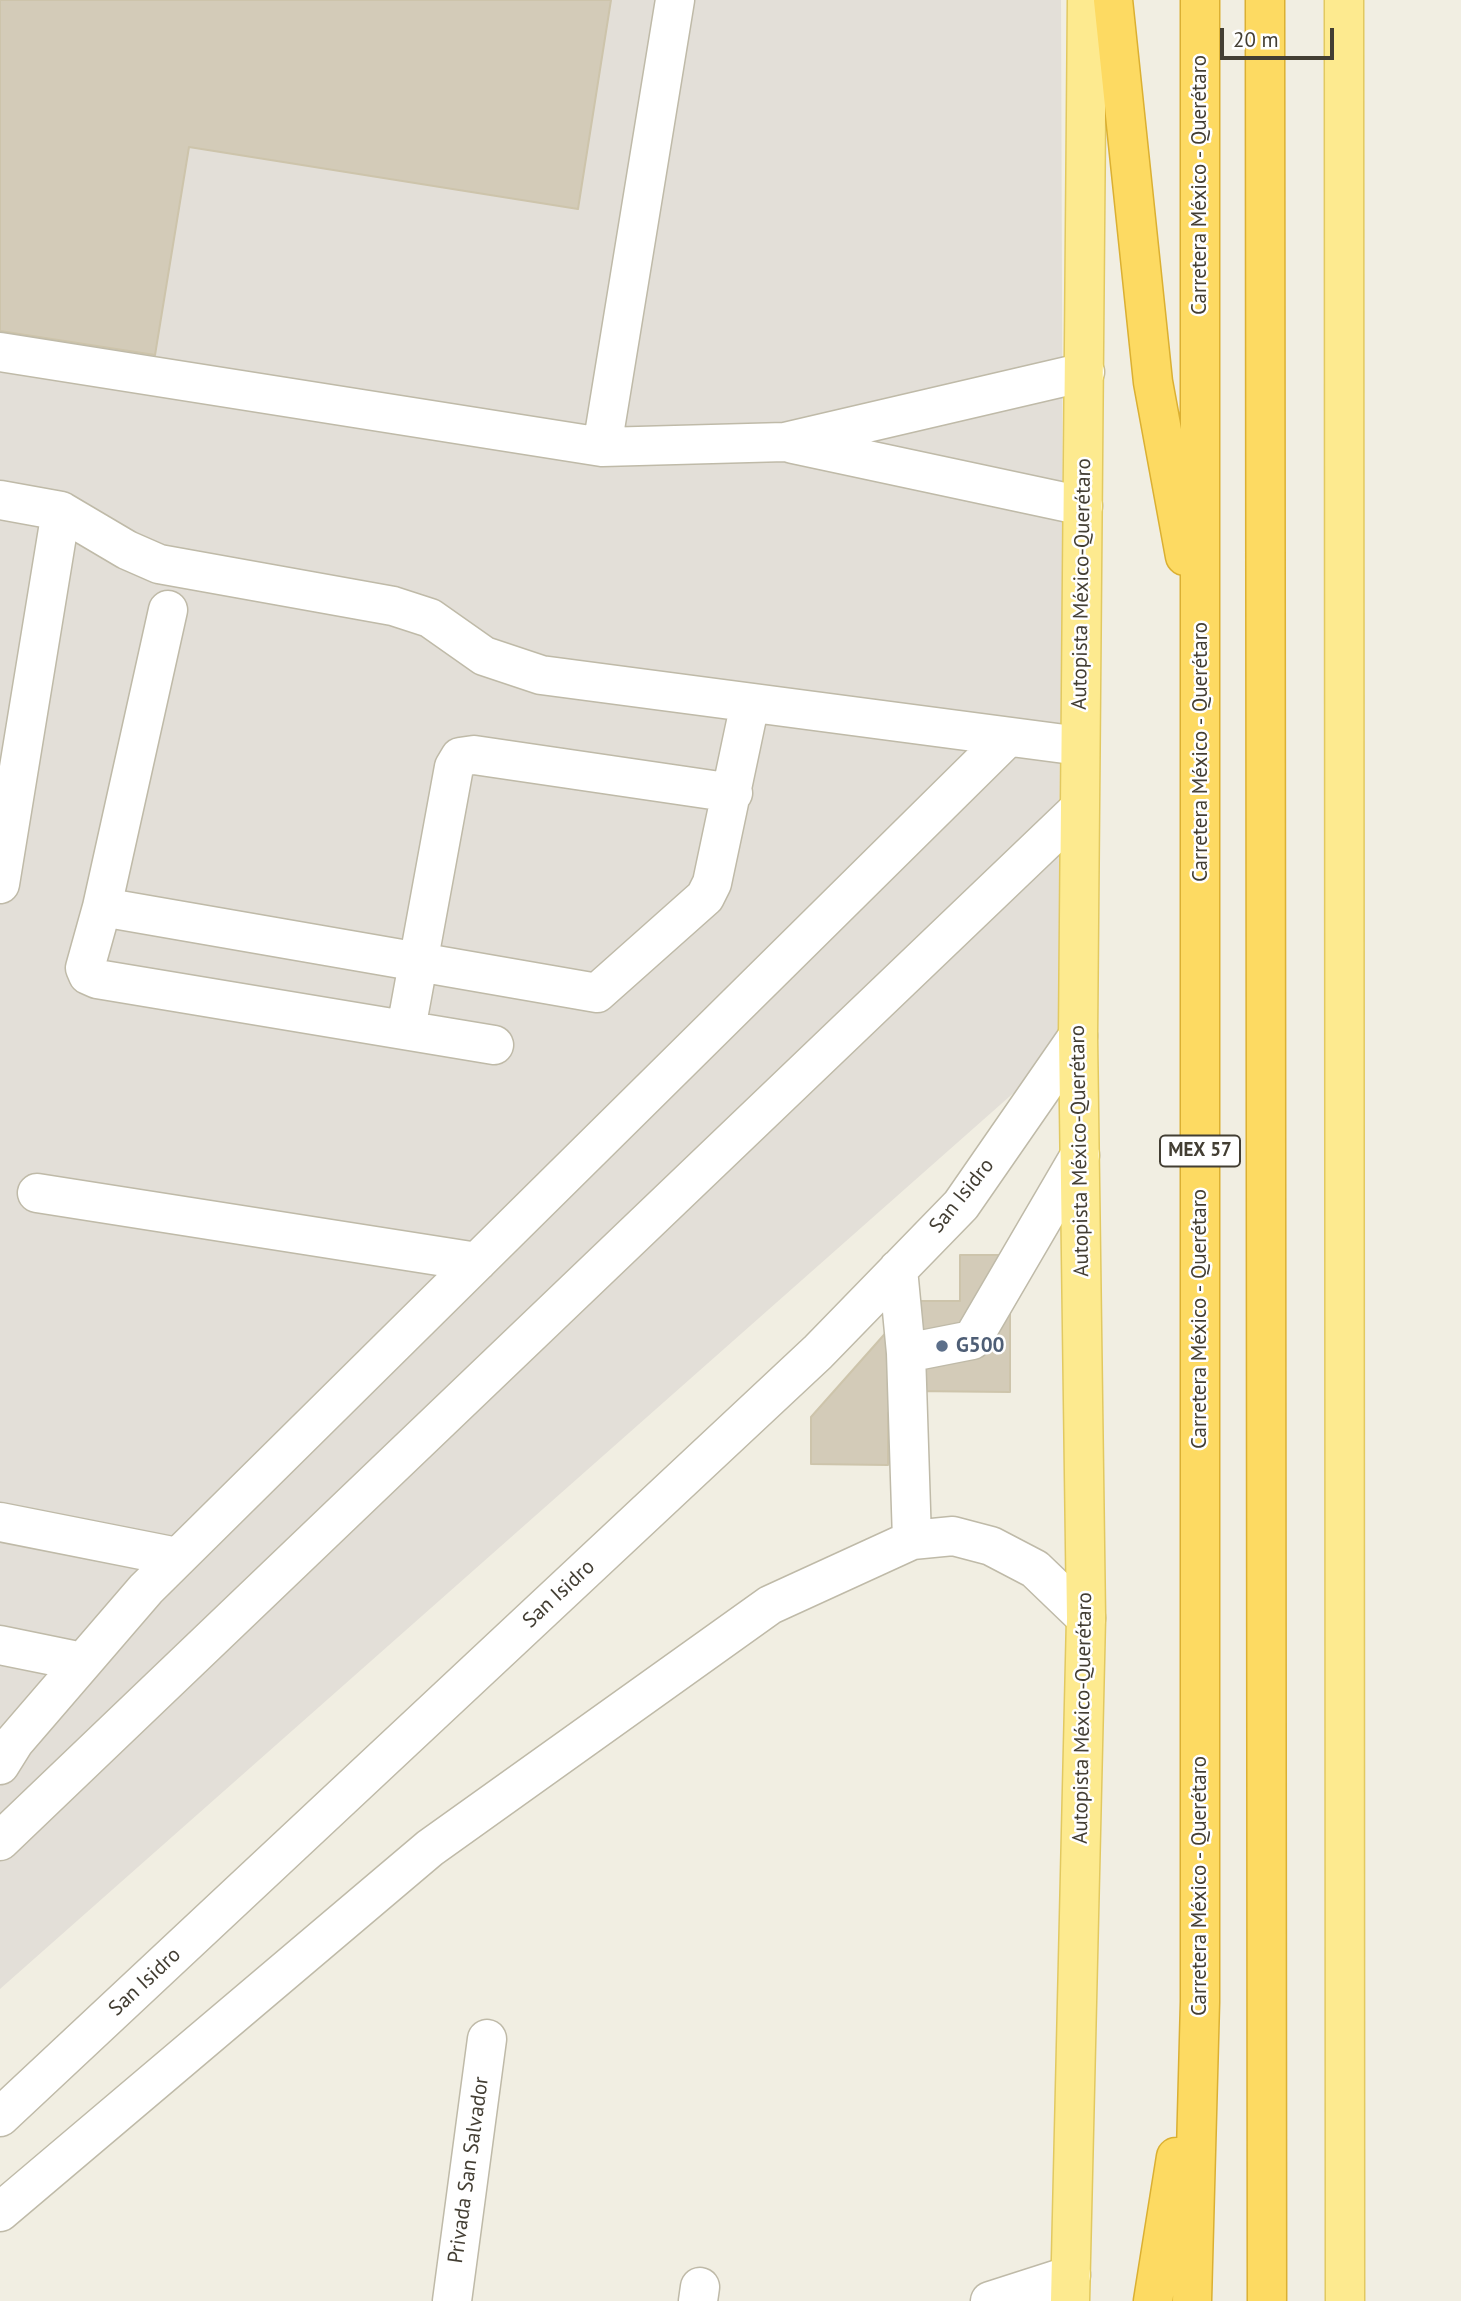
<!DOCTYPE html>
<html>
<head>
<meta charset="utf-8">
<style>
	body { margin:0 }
	#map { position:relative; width:1461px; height:2301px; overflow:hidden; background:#f1eee2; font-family:"PT Sans",sans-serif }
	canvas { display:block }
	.scale { position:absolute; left:1220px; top:28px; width:114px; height:32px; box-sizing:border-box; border:4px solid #433e33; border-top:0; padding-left:9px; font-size:21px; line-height:24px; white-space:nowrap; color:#433e33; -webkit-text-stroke:5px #fff; paint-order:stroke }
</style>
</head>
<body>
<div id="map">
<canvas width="1461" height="2301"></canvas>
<div class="scale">20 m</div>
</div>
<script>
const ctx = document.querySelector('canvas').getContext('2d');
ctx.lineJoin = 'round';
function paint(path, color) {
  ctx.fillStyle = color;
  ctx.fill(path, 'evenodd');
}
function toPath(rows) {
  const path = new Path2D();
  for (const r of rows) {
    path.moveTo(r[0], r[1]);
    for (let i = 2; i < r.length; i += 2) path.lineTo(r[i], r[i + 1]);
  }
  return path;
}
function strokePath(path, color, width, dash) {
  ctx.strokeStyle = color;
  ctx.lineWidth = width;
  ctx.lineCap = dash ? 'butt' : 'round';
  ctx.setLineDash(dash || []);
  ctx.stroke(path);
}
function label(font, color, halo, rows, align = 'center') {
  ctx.font = font + ' "PT Sans",sans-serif';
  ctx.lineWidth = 5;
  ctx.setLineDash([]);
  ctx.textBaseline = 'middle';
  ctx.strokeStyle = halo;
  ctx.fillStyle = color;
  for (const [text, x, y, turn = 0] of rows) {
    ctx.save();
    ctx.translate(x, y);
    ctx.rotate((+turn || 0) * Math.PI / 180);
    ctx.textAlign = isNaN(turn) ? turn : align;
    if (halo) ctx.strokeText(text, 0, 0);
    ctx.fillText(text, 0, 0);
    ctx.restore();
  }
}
const industrial = toPath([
	[0,0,1061,0,1063,588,1078,1036,0,1989]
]);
const building = toPath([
	[0,0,611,0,578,209,189,147,155,355,0,331,0,0],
	[960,1255,1010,1255,1010,1392,911,1391,888,1413,888,1465,811,1464,811,1417,914,1301,960,1301,960,1255]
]);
const minor = toPath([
	[0,352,602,447,785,442,1085,372],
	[793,444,1083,506],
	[602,447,675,0],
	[0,500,61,511,127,550,159,564,393,606,430,618,484,656,541,675,1080,746],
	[0,884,61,511],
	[102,907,168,610],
	[406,1029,454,767,460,757,474,755,733,793],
	[494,1045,97,979,88,975,85,968,102,907,597,993,705,897,712,883,750,703],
	[37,1193,477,1262],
	[898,1269,906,1353],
	[0,1522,177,1557],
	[912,1540,906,1353,972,1340,1080,1155],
	[0,1645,83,1662],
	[0,1765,15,1741,146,1589,1008,737],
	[0,1841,1079,809],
	[0,2117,818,1352,961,1205,1078,1036],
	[0,2212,430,1848,770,1605,912,1540,953,1536,991,1546,1035,1569,1086,1618],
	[452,2301,487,2039],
	[698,2301,700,2287],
	[990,2301,1071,2275]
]);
const major = toPath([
	[1344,0,1345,2301],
	[1070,2301,1086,1618,1078,1036,1087,0]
]);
const highway = toPath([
	[1113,0,1153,382,1185,556],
	[1265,0,1267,2301],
	[1153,2301,1176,2157],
	[1192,2301,1200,2002,1200,0]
]);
const markers = [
	[942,1346,7,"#5c6f8a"]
];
const shields = [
	[1200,1151,80]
];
const shieldNames = [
	["MEX 57",1200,1151]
];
const streetNames = [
	["Carretera México - Querétaro",1200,185,-90],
	["Autopista México-Querétaro",1082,584,-89],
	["Carretera México - Querétaro",1201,752,-90],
	["Autopista México-Querétaro",1080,1151,-91],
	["San Isidro",962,1196,-51],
	["Carretera México - Querétaro",1200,1319,-90],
	["San Isidro",559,1594,-43],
	["Autopista México-Querétaro",1083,1718,-89],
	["Carretera México - Querétaro",1200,1886,-90],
	["San Isidro",145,1982,-43],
	["Privada San Salvador",469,2170,-82]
];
const serviceNames = [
	["G500",956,1346]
];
paint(industrial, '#e3dfd8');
paint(building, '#d3cbb8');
strokePath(building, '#cdc4ab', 2);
strokePath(minor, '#bfbaa8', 41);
strokePath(major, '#e2c960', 41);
strokePath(highway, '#dbb032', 41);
strokePath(minor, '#fff', 38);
strokePath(major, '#fdea8f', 38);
strokePath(highway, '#fdda62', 38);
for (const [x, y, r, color] of markers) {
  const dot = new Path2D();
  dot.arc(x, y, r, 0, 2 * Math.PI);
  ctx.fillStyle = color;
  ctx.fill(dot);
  strokePath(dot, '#fff', 2.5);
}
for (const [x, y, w] of shields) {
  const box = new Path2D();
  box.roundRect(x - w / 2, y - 15.5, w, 31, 5);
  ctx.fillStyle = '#fff';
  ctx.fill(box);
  strokePath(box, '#433e33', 2);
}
label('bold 19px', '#433e33', null, shieldNames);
label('21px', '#433e33', '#fff', streetNames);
label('bold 21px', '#4e5e75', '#fff', serviceNames, 'left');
</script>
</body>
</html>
